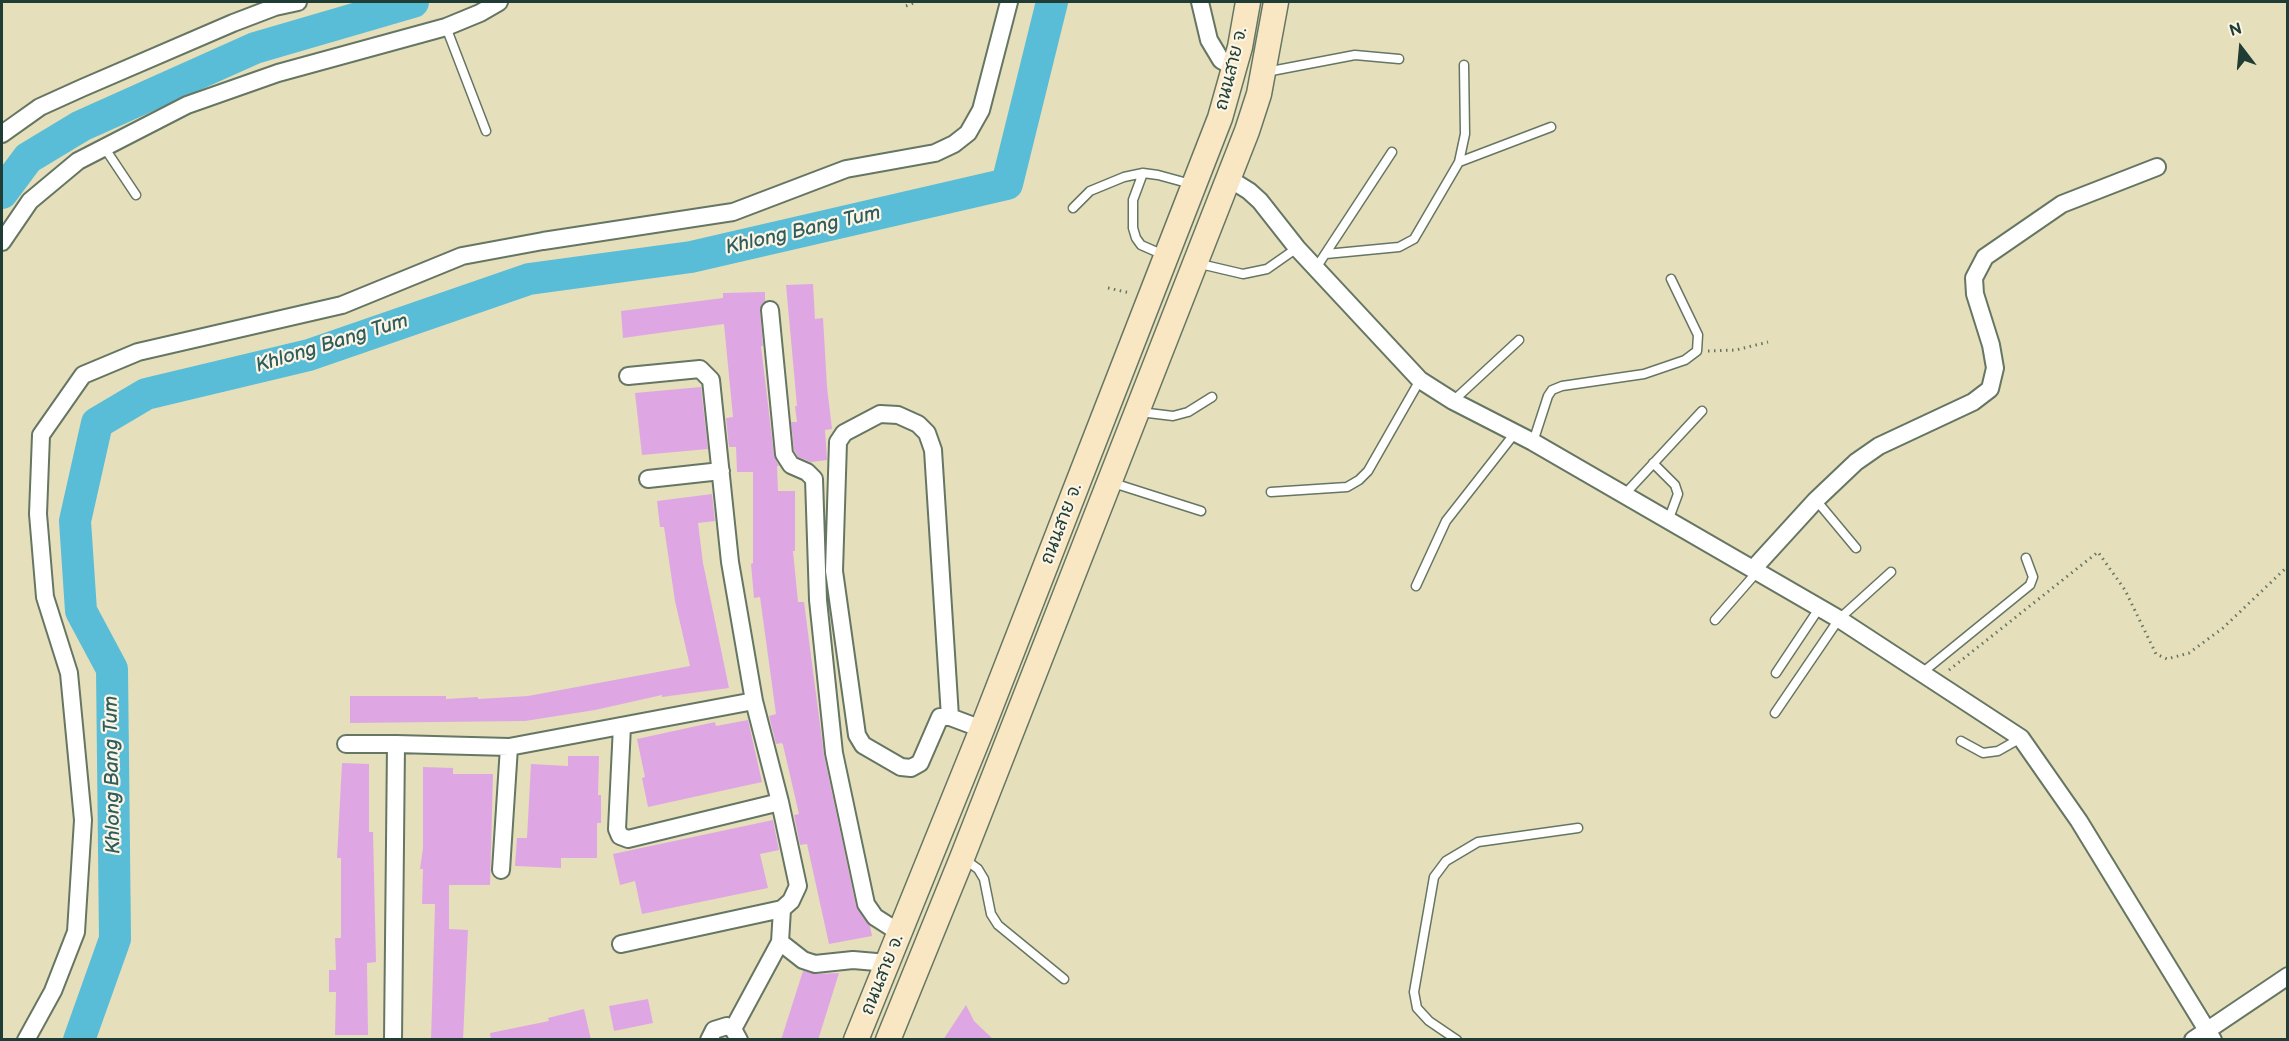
<!DOCTYPE html>
<html>
<head>
<meta charset="utf-8">
<style>
	body { margin:0 }
	#map { position:relative; width:2289px; height:1041px; overflow:hidden; background:#e6dfbb; font-family:"Balsamiq Sans",sans-serif }
	canvas { display:block }
	.frame { position:absolute; inset:0; border:3px solid #1f3d34; pointer-events:none }
	.north { position:absolute; left:2211px; top:18px; width:60px; height:60px; -webkit-text-stroke:4px #fcf5e5; paint-order:stroke; rotate:344deg; font-size:16px; font-weight:700; line-height:24px; text-align:center; color:#1f3d34 }
	.north::after { content:''; display:block; margin:auto; width:21px; height:27px; background:#1f3d34; clip-path:polygon(50% 0,100% 100%,50% 72%,0 100%) }
</style>
</head>
<body>
<div id="map">
<canvas width="2289" height="1041"></canvas>
<div class="frame"></div>
<div class="north">N</div>
</div>
<script>
const ctx = document.querySelector('canvas').getContext('2d');
ctx.lineJoin = 'round';
function toPath(rows) {
  const path = new Path2D();
  for (const r of rows) {
    path.moveTo(r[0], r[1]);
    for (let i = 2; i < r.length; i += 2) path.lineTo(r[i], r[i + 1]);
  }
  return path;
}
function strokePath(path, color, width, dash) {
  ctx.strokeStyle = color;
  ctx.lineWidth = width;
  ctx.lineCap = dash ? 'butt' : 'round';
  ctx.setLineDash(dash || []);
  ctx.stroke(path);
}
function paint(path, color) {
  ctx.fillStyle = color;
  ctx.fill(path, 'evenodd');
}
function label(font, color, halo, rows, align = 'center') {
  ctx.font = font + ' "Balsamiq Sans","Playpen Sans Thai",sans-serif';
  ctx.lineWidth = 4.5;
  ctx.setLineDash([]);
  ctx.textBaseline = 'middle';
  ctx.strokeStyle = halo;
  ctx.fillStyle = color;
  for (const [text, x, y, turn = 0] of rows) {
    ctx.save();
    ctx.translate(x, y);
    ctx.rotate((+turn || 0) * Math.PI / 180);
    ctx.textAlign = isNaN(turn) ? turn : align;
    if (halo) ctx.strokeText(text, 0, 0);
    ctx.fillText(text, 0, 0);
    ctx.restore();
  }
}
const river = toPath([
	[2,193,28,158,81,126,255,48,413,2],
	[79,1040,115,939,112,669,81,611,75,521,97,423,146,394,309,355,529,279,691,257,1007,184,1052,2]
]);
const building = toPath([
	[813,284,815,319,823,318,827,387,832,429,825,430,827,460,811,462,798,457,794,450,791,422,797,422,795,406,797,406,786,285],
	[765,292,765,301,760,310,763,346,761,346,774,455,779,466,777,466,778,491,795,491,795,551,793,551,798,602,804,602,824,755,856,906,870,926,872,936,829,944,807,844,800,845,794,815,799,814,783,745,782,743,776,744,769,716,776,714,760,597,754,598,751,564,753,563,753,472,737,472,736,447,729,447,726,418,733,417,724,324,623,338,621,311,723,298,723,293],
	[701,387,708,449,642,455,635,393],
	[712,494,715,521,698,523,703,563,729,688,662,697,662,695,595,710,525,721,350,723,350,696,446,696,446,699,478,697,478,699,528,696,690,666,675,601,664,527,660,527,657,501],
	[748,720,762,782,648,807,642,778,645,777,637,739,715,722,716,726],
	[568,756,599,756,598,795,601,795,601,823,597,823,597,858,561,858,561,868,515,866,517,838,527,838,531,764,568,766],
	[342,763,369,764,369,832,373,832,376,962,367,963,368,1035,335,1035,336,992,329,992,329,970,336,970,335,938,341,938,341,858,337,858],
	[423,767,453,768,453,774,493,774,490,885,449,885,449,929,468,930,463,1040,431,1040,435,904,422,904,423,869,420,869,423,848],
	[773,820,779,850,760,854,768,888,642,914,635,881,620,885,613,854],
	[803,971,816,974,839,973,818,1040,781,1040],
	[648,999,653,1023,614,1031,609,1006],
	[966,1005,974,1021,994,1040,943,1040],
	[584,1009,591,1040,491,1040,490,1033,549,1021,548,1018]
]);
const path = toPath([
	[906,6,916,2],
	[1108,288,1130,293],
	[1708,351,1736,350,1768,342],
	[1949,670,2098,552,2125,590,2156,654,2167,659,2189,653,2223,628,2288,566]
]);
const lane = toPath([
	[446,27,486,131],
	[1266,72,1355,55,1399,59],
	[104,147,136,195],
	[1459,162,1551,127],
	[1143,173,1133,200,1133,228,1136,238,1141,245,1166,256],
	[1073,208,1090,191,1124,177,1143,173,1158,175,1191,184],
	[1326,254,1399,247,1414,239,1459,162,1465,134,1464,65],
	[1196,263,1243,274,1267,269,1297,248],
	[1316,268,1392,152],
	[1453,401,1519,340],
	[1140,412,1173,416,1188,412,1212,397],
	[1533,442,1548,396,1552,390,1562,386,1644,374,1685,360,1697,351,1698,335,1671,279],
	[1653,463,1675,485,1678,494,1668,521],
	[1110,482,1201,511],
	[1271,492,1347,487,1359,480,1368,471,1420,380],
	[1624,495,1702,411],
	[1816,500,1856,548],
	[1416,586,1446,521,1515,433],
	[1715,620,1757,572],
	[1923,672,2030,585,2033,577,2026,558],
	[1776,673,1820,607],
	[1775,713,1839,619,1891,572],
	[1961,741,1983,753,1998,751,2021,738],
	[963,858,978,869,984,879,991,914,998,925,1064,979],
	[1457,1040,1429,1021,1417,1008,1414,992,1434,877,1446,861,1478,842,1578,828]
]);
const street = toPath([
	[1200,2,1209,40,1221,60,1235,68],
	[2,134,40,107,82,88,233,23,275,7,298,2],
	[1228,178,1249,191,1260,201,1297,248,1420,380,1453,401,1533,442,1839,619,2021,738,2079,821,2213,1040],
	[2,242,30,201,78,161,187,105,278,73,446,27,480,13,499,2],
	[770,310,784,454,791,465,807,472,814,479,818,600,834,753,866,904,875,917,900,933],
	[648,479,721,471],
	[1753,569,1816,500,1856,462,1879,446,1973,402,1990,389,1995,368,1991,345,1975,294,1974,278,1985,257,2062,204,2157,167],
	[950,717,933,450,927,433,918,424,898,415,880,414,844,433,838,442,834,571,857,735,863,745,901,767,911,768,920,763,940,717,950,717,982,729],
	[622,726,617,829,620,836,628,839,780,802],
	[346,744,396,744],
	[501,870,509,747],
	[780,942,803,960,815,964,853,960,888,963],
	[621,944,782,909,791,901,798,886,780,802,754,701,730,562,711,380,700,369,628,376],
	[733,1029,780,942,782,909],
	[26,1040,53,991,76,932,83,820,69,673,45,597,38,514,41,435,83,375,138,352,342,305,462,256,543,241,733,212,846,169,935,153,954,144,968,133,981,110,1009,2],
	[393,1040,396,744,509,747,754,701],
	[709,1040,714,1030,727,1026,733,1029,739,1040],
	[2193,1040,2288,976]
]);
const secondary = toPath([
	[856,1040,982,729,1220,118,1240,47,1248,2],
	[888,1040,962,858,1247,131,1259,94,1276,2]
]);
const streetNames = [
	["ถนนสาย จ.",1232,69,-76],
	["ถนนสาย จ.",1062,524,-69],
	["ถนนสาย จ.",883,975,-68]
];
const waterNames = [
	["Khlong Bang Tum",803,231,-13],
	["Khlong Bang Tum",332,344,-17],
	["Khlong Bang Tum",113,775,-91]
];
strokePath(river, '#59bdd7', 32);
paint(building, '#dea7e3');
strokePath(lane, '#657663', 11);
strokePath(street, '#657663', 20);
strokePath(secondary, '#657663', 27);
strokePath(path, '#657663', 3, [1.5, 4.5]);
strokePath(lane, '#fff', 8);
strokePath(street, '#fff', 16);
strokePath(secondary, '#f9e7c3', 24);
label('18px', '#1f3d34', '#fcf5e5', streetNames);
label('italic 20px', '#2e5d5d', '#fcf5e5', waterNames);
</script>
</body>
</html>
